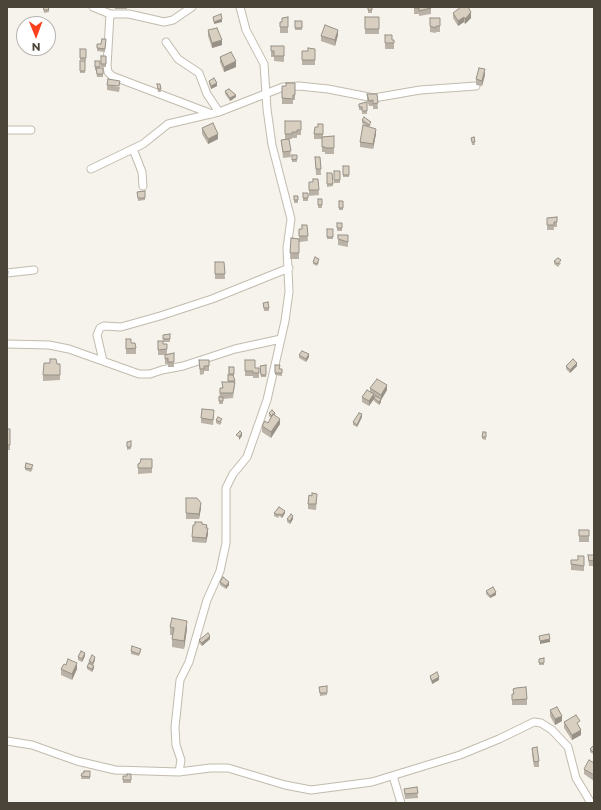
<!DOCTYPE html>
<html>
<head>
<meta charset="utf-8">
<style>
	body { margin:0 }
	#map { position:relative; width:601px; height:810px; overflow:hidden; background:#f6f3ec; font-family:Montserrat,sans-serif }
	canvas { display:block }
	.frame { position:absolute; inset:0; border:8px solid #4b4439; pointer-events:none }
	.north { position:absolute; left:16px; top:16px; width:40px; height:40px; box-sizing:border-box; background:#fff; border:1px solid #b7b4b0; border-radius:50%; rotate:179deg; font-size:11px; font-weight:700; line-height:16px; text-align:center; color:#4b4439 }
	.north::after { content:''; display:block; margin:auto; width:14px; height:18px; background:#fc3f1d; clip-path:polygon(50% 0,100% 100%,50% 72%,0 100%) }
</style>
</head>
<body>
<div id="map">
<canvas width="601" height="810"></canvas>
<div class="frame"></div>
<div class="north">N</div>
</div>
<script>
const ctx = document.querySelector('canvas').getContext('2d');
ctx.lineJoin = 'round';
function toPath(rows) {
  const path = new Path2D();
  for (const r of rows) {
    path.moveTo(r[0], r[1]);
    for (let i = 2; i < r.length; i += 2) path.lineTo(r[i], r[i + 1]);
  }
  return path;
}
function strokePath(path, color, width, dash) {
  ctx.strokeStyle = color;
  ctx.lineWidth = width;
  ctx.lineCap = dash ? 'butt' : 'round';
  ctx.setLineDash(dash || []);
  ctx.stroke(path);
}
function paint(path, color) {
  ctx.fillStyle = color;
  ctx.fill(path, 'evenodd');
}
const street = toPath([
	[93,7,110,14,129,14,164,22,173,20,192,7],
	[110,14,107,66,108,72,112,76,212,114],
	[166,42,178,59,199,73,207,94,219,112],
	[7,130,31,130],
	[133,149,142,172,143,186],
	[91,169,143,144,168,124,219,112,283,87,299,86,328,89,374,98,420,90,476,86],
	[7,273,34,270],
	[7,344,49,345,69,349,139,374,150,374,162,370,183,366,235,349,281,339],
	[103,361,97,335,100,328,104,326,121,327,160,316,212,299,289,268],
	[7,741,32,745,77,761,115,770,179,772,210,768,228,768,285,785,311,790,372,782,460,755,499,739,534,722,541,723,552,730,568,747,576,778,591,803],
	[179,772,181,760,176,745,175,727,180,680,189,662,207,600,220,571,226,543,226,488,233,474,247,457,267,400,285,321,289,292,287,248,291,219,272,145,267,109,264,64,246,30,240,7],
	[393,776,401,803]
]);
const wall = toPath([
	[43,7,48,7,49,12,44,13],
	[115,7,127,7,127,9,115,9],
	[368,7,372,10,372,13,368,13],
	[414,7,431,7,431,14,419,16,419,14,414,14],
	[453,13,471,18,465,24,464,22,458,26,453,18],
	[288,17,288,33,280,33,280,22,282,22],
	[365,17,379,17,379,34,365,34],
	[430,18,440,18,440,32,436,32,436,33,430,32],
	[295,21,302,21,302,30,295,30],
	[208,30,222,45,212,48,208,36],
	[338,35,335,46,321,41,321,36],
	[385,35,392,40,394,40,394,49,385,49],
	[106,39,105,52,97,51,97,44,101,44],
	[271,46,284,46,284,62,274,61,274,57,271,57],
	[80,49,86,49,86,61,80,60],
	[315,49,315,65,302,65,302,51,308,51],
	[101,56,106,56,106,67,101,67],
	[220,57,236,67,224,72,220,62],
	[80,61,85,61,85,73,80,73],
	[95,61,100,61,100,68,103,74,103,77,97,77,96,70,95,70],
	[485,75,482,86,476,85,476,79],
	[209,81,217,86,211,89,209,84],
	[295,83,295,100,293,100,293,104,282,104,282,86,286,86],
	[157,84,160,84,161,92,158,92],
	[107,85,120,87,119,92,107,90],
	[225,91,236,97,230,101,225,94],
	[367,94,377,94,378,109,373,109,373,106,369,106,367,100],
	[367,102,367,114,362,114,362,110,359,110,359,104],
	[362,120,371,125,369,127,376,134,373,149,360,147,360,142,366,126,362,123],
	[285,121,301,121,301,135,297,135,297,138,292,138,292,139,289,139,291,157,283,158,281,140,289,139,285,139],
	[323,124,323,137,334,136,334,154,325,154,325,152,322,152,322,139,314,139,314,134,318,127],
	[202,128,218,139,208,144,202,134],
	[474,137,475,145,472,145,471,138],
	[292,155,297,155,297,162,292,162],
	[315,157,320,157,321,175,316,175],
	[343,166,349,166,349,177,343,177],
	[334,171,340,171,340,183,334,183],
	[327,173,332,173,333,186,327,187],
	[318,179,319,195,309,196,309,182,313,182],
	[145,191,145,200,138,201,137,192],
	[303,193,308,193,308,201,303,201],
	[294,196,298,196,298,203,294,203],
	[318,199,322,199,322,208,318,208],
	[339,201,343,201,343,210,339,210],
	[557,217,557,227,554,227,554,230,547,230,547,218],
	[337,223,342,223,342,231,337,231],
	[307,225,308,241,299,242,299,259,290,259,291,238,299,239,299,229,302,229],
	[327,229,333,229,333,239,327,239],
	[338,235,348,235,348,247,338,245],
	[554,261,561,263,558,267,554,264],
	[215,262,224,262,225,279,215,279],
	[313,262,319,262,317,266,313,264],
	[263,303,269,308,269,311,264,311],
	[170,334,170,342,163,342,163,338],
	[126,339,136,348,136,354,126,354],
	[158,341,163,344,167,344,167,354,174,353,174,367,168,367,168,364,165,364,165,355,158,355],
	[299,355,309,357,306,362,299,358],
	[199,360,209,360,209,371,204,371,204,374,200,375],
	[245,360,255,368,259,368,259,378,253,378,253,376,245,376],
	[50,363,60,364,60,380,43,381,43,375],
	[266,365,266,377,261,377,260,366],
	[275,365,280,369,282,369,282,376,275,375],
	[566,366,577,366,570,373,566,369],
	[229,367,234,367,234,376,233,376,235,381,235,383,233,398,223,399,223,404,219,404,220,388,222,388,228,382],
	[370,388,387,390,381,400,381,402,379,405,374,401,374,398,375,396,374,395,374,399,369,406,362,402,362,397,370,392],
	[269,413,275,416,280,424,271,438,262,432,262,426,268,423,271,418,269,416],
	[214,416,213,425,201,423,201,418],
	[362,417,357,427,353,425,353,422],
	[216,420,222,422,220,425,216,423],
	[7,429,10,429,10,450,7,450],
	[483,432,486,432,486,440,482,439],
	[131,441,131,449,127,450,127,442],
	[152,459,152,473,138,474,138,464,140,463],
	[25,468,33,468,31,472,25,470],
	[186,498,201,508,199,519,186,519],
	[317,499,316,510,308,509,308,504],
	[274,513,285,513,282,518,279,516,278,518,274,516],
	[287,519,293,519,290,524,287,522],
	[202,524,207,528,208,534,206,543,192,542,192,537],
	[579,530,589,530,589,542,579,542],
	[588,555,594,555,594,566,589,566],
	[584,556,584,571,571,570,571,560,578,560],
	[220,582,229,585,226,589,220,585],
	[486,591,496,595,490,598,486,594],
	[170,627,187,629,184,649,172,647,172,635,170,635],
	[210,639,202,646,199,643,199,640],
	[131,651,141,651,139,656,131,654],
	[85,656,82,662,78,660,78,657],
	[544,658,544,665,539,665,539,659],
	[95,660,93,665,94,668,92,672,87,669,87,667,89,663,89,661],
	[61,669,77,669,72,680,61,675],
	[430,676,439,680,432,684,430,678],
	[327,686,327,695,320,696,319,687],
	[512,694,527,699,527,705,512,705],
	[550,710,562,721,555,725,550,716],
	[564,722,580,727,581,735,572,740,564,728],
	[594,745,593,754,590,752,590,749],
	[532,748,539,761,539,767,534,767,532,754],
	[594,763,594,781,584,774,584,769],
	[90,771,90,779,81,779,82,773,84,773],
	[131,774,131,783,123,783,123,776,127,776],
	[417,787,418,798,405,799,404,789]
]);
const shadedWall = toPath([
	[471,12,471,18,465,24,465,19],
	[464,17,464,22,458,26,458,21],
	[222,19,222,22,214,24,214,22],
	[338,30,338,35,335,46,335,40],
	[222,40,222,45,212,48,212,43],
	[236,61,236,67,224,72,224,67],
	[485,69,485,75,482,86,482,81],
	[217,83,217,86,211,89,211,86],
	[236,95,236,97,230,101,230,98],
	[376,129,376,134,373,149,373,144],
	[218,134,218,139,208,144,208,139],
	[309,354,309,357,306,362,306,359],
	[577,363,577,366,570,373,570,370],
	[387,385,387,390,381,400,381,402,379,405,379,402,381,399,381,395],
	[374,394,374,399,369,406,369,401],
	[362,414,362,417,357,427,357,425],
	[280,419,280,424,271,438,271,432],
	[242,433,242,436,239,440,239,437],
	[201,503,201,508,199,519,199,514],
	[285,511,285,513,282,518,282,515],
	[293,516,293,519,290,524,290,521],
	[208,528,208,534,206,543,206,538],
	[229,582,229,585,226,589,226,586],
	[496,592,496,595,490,598,490,596],
	[187,621,187,629,184,649,184,641],
	[210,636,210,639,202,646,202,643],
	[550,639,550,642,540,644,540,641],
	[85,653,85,656,82,662,82,659],
	[95,657,95,660,93,665,93,663],
	[77,663,77,669,72,680,72,674],
	[94,666,94,668,92,672,92,669],
	[439,677,439,680,432,684,432,681],
	[562,716,562,721,555,725,555,719],
	[581,730,581,735,572,740,572,735]
]);
const building = toPath([
	[43,7,48,7,49,10,44,10,43,7],
	[368,7,372,7,372,10,368,10,368,7],
	[414,7,431,7,431,8,419,11,419,8,414,8,414,7],
	[461,7,468,7,471,12,465,19,464,17,458,21,453,13,461,7],
	[221,14,222,19,214,22,213,17,221,14],
	[288,17,288,27,280,27,280,22,282,22,282,18,288,17],
	[365,17,379,17,379,29,365,29,365,17],
	[430,18,440,18,440,26,436,26,436,28,430,26,430,18],
	[295,21,302,21,302,28,295,28,295,21],
	[325,25,338,30,335,40,321,36,325,25],
	[217,28,222,40,212,43,208,30,217,28],
	[385,35,392,35,392,40,394,40,394,43,385,43,385,35],
	[102,39,106,39,105,49,97,48,97,44,101,44,102,39],
	[271,46,284,46,284,56,274,56,274,51,271,51,271,46],
	[308,48,315,49,315,60,302,60,302,51,308,51,308,48],
	[80,49,86,49,86,58,80,58,80,49],
	[231,52,236,61,224,67,220,57,231,52],
	[101,56,106,56,106,64,101,64,101,56],
	[80,61,85,61,85,71,80,71,80,61],
	[95,61,100,61,100,67,95,67,95,61],
	[96,68,103,68,103,74,97,74,96,68],
	[479,68,485,69,482,81,476,79,479,68],
	[214,78,217,83,211,86,209,81,214,78],
	[108,79,120,81,119,86,107,85,108,79],
	[286,83,295,83,295,95,293,95,293,99,282,98,282,86,286,86,286,83],
	[157,84,160,84,161,89,158,89,157,84],
	[229,89,236,95,230,98,225,91,229,89],
	[367,94,377,94,378,103,373,104,373,100,369,101,367,94],
	[367,102,367,111,362,111,362,107,359,107,359,104,367,102],
	[364,117,371,122,369,125,362,120,364,117],
	[285,121,301,121,301,130,297,130,297,132,292,132,292,134,285,134,285,121],
	[213,123,218,134,208,139,202,128,213,123],
	[318,124,323,124,323,134,314,134,315,127,318,127,318,124],
	[363,125,376,129,373,144,360,142,363,125],
	[334,136,334,148,325,148,325,147,322,147,322,137,334,136],
	[474,137,475,142,472,142,471,138,474,137],
	[289,139,291,151,283,152,281,140,289,139],
	[292,155,297,155,297,159,292,160,292,155],
	[315,157,320,157,321,169,316,169,315,157],
	[343,166,349,166,349,175,343,175,343,166],
	[334,171,340,171,340,180,334,180,334,171],
	[327,173,332,173,333,184,327,184,327,173],
	[313,179,318,179,319,190,309,190,309,182,313,182,313,179],
	[145,191,145,198,138,198,137,192,145,191],
	[303,193,308,193,308,198,303,198,303,193],
	[294,196,298,196,298,200,294,200,294,196],
	[318,199,322,199,322,205,318,205,318,199],
	[339,201,343,201,343,208,339,208,339,201],
	[557,217,557,222,554,222,554,225,547,225,547,218,557,217],
	[337,223,342,223,342,228,337,228,337,223],
	[302,225,307,225,308,236,299,236,299,229,302,229,302,225],
	[327,229,333,229,333,237,327,237,327,229],
	[338,235,348,235,348,242,338,239,338,235],
	[291,238,299,239,299,253,290,253,291,238],
	[315,257,319,259,317,264,313,262,315,257],
	[558,258,561,260,558,264,554,261,558,258],
	[215,262,224,262,225,274,215,274,215,262],
	[7,271,8,271,7,282,7,271],
	[268,302,269,308,264,308,263,303,268,302],
	[170,334,170,339,163,339,163,335,170,334],
	[126,339,131,339,131,343,135,343,136,348,126,349,126,339],
	[158,341,163,341,163,344,167,344,167,349,158,350,158,341],
	[302,351,309,354,306,359,299,355,302,351],
	[174,353,174,362,168,362,168,358,165,359,165,355,174,353],
	[50,359,56,359,57,364,60,364,60,375,43,375,44,363,50,363,50,359],
	[573,359,577,363,570,370,566,366,573,359],
	[199,360,209,360,209,366,204,366,204,369,200,369,199,360],
	[245,360,255,360,255,368,259,368,259,373,253,373,253,371,245,371,245,360],
	[266,365,266,375,261,375,260,366,266,365],
	[275,365,280,365,279,369,282,369,282,373,275,373,275,365],
	[229,367,234,367,234,374,229,374,229,367],
	[228,375,233,375,235,381,228,381,228,375],
	[377,379,387,385,381,395,370,388,377,379],
	[222,382,235,382,233,393,220,393,220,388,223,388,222,382],
	[367,390,374,394,369,401,362,397,367,390],
	[375,396,381,399,379,402,374,398,375,396],
	[219,397,223,397,223,401,219,401,219,397],
	[202,409,214,410,213,420,201,418,202,409],
	[272,410,275,413,274,415,273,414,272,416,269,413,272,410],
	[359,413,362,414,357,425,353,422,359,413],
	[273,414,280,419,271,432,262,426,265,421,268,423,273,414],
	[218,417,222,419,220,422,216,420,218,417],
	[7,429,10,429,10,445,7,445,7,429],
	[240,431,242,433,239,437,236,435,240,431],
	[483,432,486,432,486,437,482,437,483,432],
	[131,441,131,447,127,447,127,442,131,441],
	[141,459,152,459,152,468,138,468,138,464,140,463,141,459],
	[26,463,33,465,31,469,25,468,26,463],
	[312,493,317,494,316,504,308,504,309,495,312,496,312,493],
	[186,498,197,498,201,503,199,514,186,513,186,498],
	[279,507,285,511,282,515,279,514,278,515,274,513,279,507],
	[291,514,293,516,290,521,287,519,291,514],
	[195,522,202,522,202,524,207,525,206,528,208,528,206,538,192,537,193,525,195,525,195,522],
	[579,530,589,530,589,536,579,536,579,530],
	[588,555,594,555,594,560,589,561,588,555],
	[578,556,584,556,584,566,571,564,571,560,578,560,578,556],
	[223,577,229,582,226,586,220,582,223,577],
	[493,587,496,592,490,596,486,591,493,587],
	[172,618,187,621,184,641,172,639,174,628,170,627,172,618],
	[208,633,210,636,202,643,199,640,208,633],
	[549,634,550,639,540,641,539,636,549,634],
	[132,646,141,649,139,654,131,651,132,646],
	[81,651,85,653,82,659,78,657,81,651],
	[92,655,95,657,93,663,89,661,92,655],
	[544,658,544,663,539,663,539,659,544,658],
	[68,659,77,663,72,674,61,669,64,664,66,665,68,659],
	[89,663,94,666,92,669,87,667,89,663],
	[437,672,439,677,432,681,430,676,437,672],
	[327,686,327,693,320,693,319,687,327,686],
	[526,687,527,699,512,700,512,694,514,694,513,689,516,688,526,687],
	[557,707,562,716,555,719,550,710,557,707],
	[576,715,580,721,577,723,581,730,572,735,564,722,576,715],
	[594,745,594,751,593,752,590,749,594,745],
	[537,747,539,761,534,762,532,748,537,747],
	[589,760,594,763,594,775,584,769,589,760],
	[84,771,90,771,90,777,81,776,82,773,84,773,84,771],
	[127,774,131,774,131,780,123,780,123,776,127,776,127,774],
	[417,787,418,793,405,794,404,789,417,787]
]);
strokePath(street, '#c2bbae', 9);
strokePath(street, '#fff', 7);
paint(wall, '#bab2a6');
paint(shadedWall, '#979187');
paint(building, '#d8cfc1');
strokePath(building, '#979187', 1);
</script>
</body>
</html>
